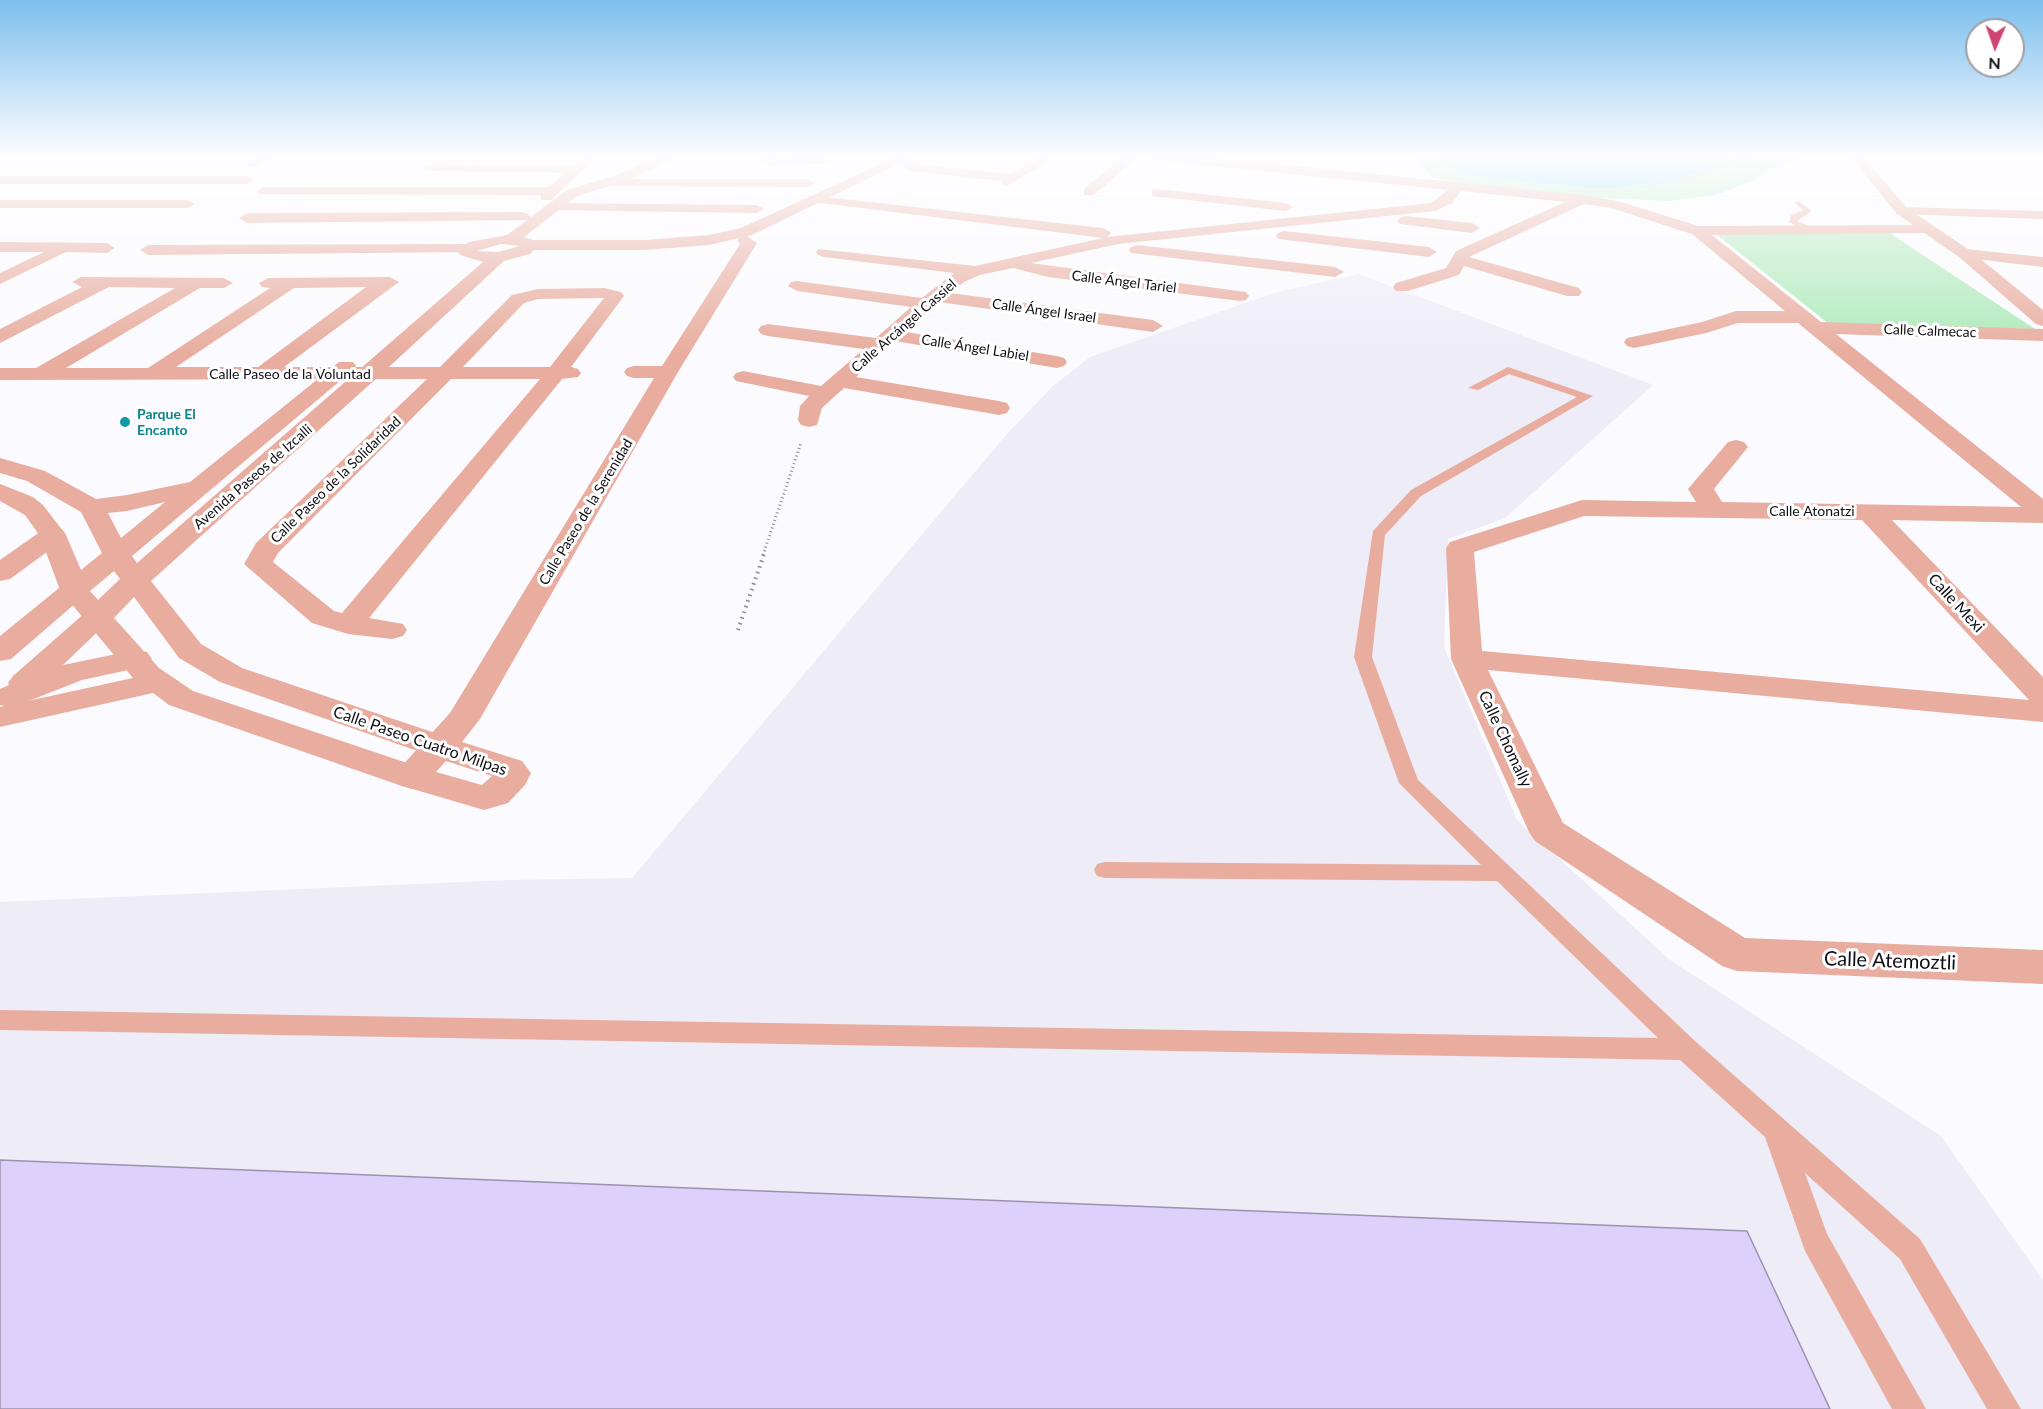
<!DOCTYPE html>
<html>
<head>
<meta charset="utf-8">
<style>
	body { margin:0 }
	#map { position:relative; width:2043px; height:1409px; overflow:hidden; background:#fbfafe; font-family:Lato,sans-serif }
	canvas { display:block }
	.north { position:absolute; left:1965px; top:18px; width:60px; height:60px; box-sizing:border-box; background:#fff; border:2px solid #9f9ea1; border-radius:50%; rotate:182deg; font-size:16px; font-weight:700; line-height:24px; text-align:center; color:#0f0d13 }
	.north::after { content:''; display:block; margin:auto; width:21px; height:27px; background:#d04370; clip-path:polygon(50% 0,100% 100%,50% 72%,0 100%) }
</style>
</head>
<body>
<div id="map">
<canvas width="2043" height="1409"></canvas>
<div class="north">N</div>
</div>
<script>
const ctx = document.querySelector('canvas').getContext('2d');
ctx.lineJoin = 'round';
function paint(path, color) {
  ctx.fillStyle = color;
  ctx.fill(path, 'evenodd');
}
function toPath(rows) {
  const path = new Path2D();
  for (const r of rows) {
    path.moveTo(r[0], r[1]);
    for (let i = 2; i < r.length; i += 2) path.lineTo(r[i], r[i + 1]);
  }
  return path;
}
function strokePath(path, color, width, dash) {
  ctx.strokeStyle = color;
  ctx.lineWidth = width;
  ctx.lineCap = dash ? 'butt' : 'round';
  ctx.setLineDash(dash || []);
  ctx.stroke(path);
}
function label(font, color, halo, rows, align = 'center') {
  ctx.font = font + ' Lato,sans-serif';
  ctx.lineWidth = 6;
  ctx.setLineDash([]);
  ctx.textBaseline = 'middle';
  ctx.strokeStyle = halo;
  ctx.fillStyle = color;
  for (const [text, x, y, turn = 0] of rows) {
    ctx.save();
    ctx.translate(x, y);
    ctx.rotate((+turn || 0) * Math.PI / 180);
    ctx.textAlign = isNaN(turn) ? turn : align;
    if (halo) ctx.strokeText(text, 0, 0);
    ctx.fillText(text, 0, 0);
    ctx.restore();
  }
}
const built = toPath([
	[1359,274,1653,385,1505,518,1448,539,1444,647,1517,820,1670,960,1941,1136,2043,1280,2043,1409,0,1409,0,902,509,880,632,878,1006,435,1053,386,1090,357,1277,292]
]);
const green = toPath([
	[1413,156,1815,156,1771,169,1754,180,1716,195,1669,201,1561,196,1456,182,1433,178],
	[1888,232,2035,329,1829,324,1716,234]
]);
const water = toPath([
	[1444,156,1730,156,1722,158,1712,169,1672,180,1617,188,1590,188,1469,175,1449,165]
]);
const building = toPath([
	[0,1160,1747,1231,1830,1409,0,1409,0,1160]
]);
const pathFar2 = toPath([
	[1642,187,1697,176,1747,156]
]);
const pathFar1 = toPath([
	[763,555,801,443]
]);
const path = toPath([
	[738,630,764,554]
]);
const service = toPath([
	[1799,201,1812,211,1797,221,1811,227,1811,231,1805,231,1789,222,1791,215,1803,210,1795,203,1799,201],
	[1508,367,1593,396,1421,496,1385,535,1372,657,1418,780,1695,1041,1920,1239,2021,1409,1987,1409,1900,1259,1805,1173,1827,1234,1926,1409,1892,1409,1805,1251,1765,1137,1680,1060,0,1030,0,1010,1658,1038,1497,881,1105,878,1097,876,1094,870,1097,864,1105,862,1481,865,1399,783,1354,657,1373,531,1411,490,1577,397,1509,374,1478,390,1468,388,1508,367]
]);
const minor = toPath([
	[259,156,276,156,258,167,248,167,248,161,259,156],
	[824,156,829,160,823,164,767,165,761,161,767,157,824,156],
	[1040,156,1056,156,1007,186,1002,185,1001,181,909,171,902,167,909,163,1011,174,1040,156],
	[1124,156,1138,156,1094,195,1084,195,1084,189,1124,156],
	[1148,156,1197,156,1582,195,1618,201,1698,226,1931,225,1934,228,1931,231,1926,233,1712,235,1821,322,2043,329,2043,341,1836,334,2043,499,2043,523,1892,520,2043,677,2043,722,1488,670,1563,823,1745,938,2043,950,2043,984,1737,971,1722,966,1535,841,1529,832,1451,659,1446,548,1450,542,1582,500,1696,502,1688,489,1728,442,1736,440,1744,442,1748,447,1714,489,1722,502,2021,507,1798,323,1738,323,1706,333,1634,348,1627,346,1624,342,1627,338,1702,322,1736,311,1785,311,1692,234,1611,208,1584,204,1469,257,1579,288,1582,292,1579,296,1567,296,1464,266,1459,275,1408,291,1396,291,1393,287,1396,283,1446,268,1456,251,1565,202,1461,191,1452,203,1435,211,1118,244,1031,263,1246,292,1249,296,1246,300,1240,301,1048,277,1013,268,980,275,964,282,950,293,1153,320,1163,326,1153,332,939,302,906,332,1057,356,1064,358,1067,362,1064,366,1057,368,895,341,856,377,999,401,1007,403,1010,408,1007,413,999,415,844,388,822,408,817,425,809,427,801,425,798,420,800,406,809,396,736,381,733,377,736,373,743,371,821,386,864,349,768,336,761,334,758,330,761,326,768,324,876,338,911,307,797,291,788,286,791,282,797,281,922,298,954,273,824,257,818,255,816,252,818,249,975,266,1103,238,821,203,816,202,814,199,816,196,1103,228,1111,233,1107,237,1431,203,1448,190,1154,160,1148,156],
	[1584,516,1862,520,2029,700,1482,651,1474,552,1584,516],
	[430,164,578,165,585,169,578,173,425,171,425,165,430,164],
	[0,176,247,176,254,180,247,184,0,184,0,176],
	[607,179,807,179,814,183,807,187,602,186,602,180,607,179],
	[264,187,552,187,559,191,552,195,259,194,257,191,264,187],
	[1157,189,1286,203,1293,207,1286,211,1152,196,1152,190,1157,189],
	[0,200,188,200,195,204,188,208,0,208,0,200],
	[550,203,757,205,764,209,757,213,545,210,543,207,550,203],
	[1902,207,2043,211,2043,219,1897,214,1895,211,1897,208,1902,207],
	[523,212,528,214,531,217,528,220,247,223,239,218,247,213,523,212],
	[1405,216,1472,223,1480,228,1472,233,1400,224,1397,221,1400,218,1405,216],
	[1284,231,1429,247,1437,252,1429,257,1278,239,1276,236,1278,233,1284,231],
	[745,235,757,243,678,372,480,719,462,742,522,761,531,773,525,785,508,803,484,810,399,785,394,777,399,769,450,713,654,378,634,378,627,376,624,372,627,368,634,366,662,366,740,244,737,240,745,235],
	[446,761,492,776,482,785,436,772,446,761],
	[0,242,107,243,115,248,107,253,66,252,0,284,0,273,44,252,0,252,0,242],
	[467,244,473,246,475,249,473,252,148,255,140,250,148,245,467,244],
	[1137,245,1335,267,1344,272,1335,277,1131,253,1129,250,1131,247,1137,245],
	[1965,249,2043,257,2043,267,1959,257,1957,254,1965,249],
	[81,277,224,278,233,283,224,288,200,288,66,368,148,368,270,288,262,287,259,283,268,278,390,277,399,282,284,367,440,367,512,295,538,289,604,288,621,292,624,296,571,367,578,369,581,373,578,377,562,379,369,618,403,624,407,630,403,636,392,639,348,634,312,623,244,564,256,543,427,379,0,380,0,368,36,368,175,288,109,287,0,343,0,329,82,287,72,282,81,277],
	[366,287,258,367,176,367,294,288,366,287],
	[604,298,550,367,463,367,524,303,538,299,604,298],
	[451,379,540,379,342,613,334,611,273,562,278,553,451,379],
	[53,527,62,529,66,535,62,541,10,579,0,581,0,560,44,529,53,527],
	[74,581,84,584,88,590,84,596,11,659,0,661,0,636,64,584,74,581],
	[97,609,108,612,112,618,63,665,136,650,147,652,152,659,147,666,82,680,21,704,9,707,0,705,0,689,9,685,8,683,13,676,86,612,97,609]
]);
const tertiary = toPath([
	[584,156,598,156,551,200,541,200,541,194,584,156],
	[661,156,679,156,626,181,577,196,524,237,533,240,645,240,709,235,741,228,898,156,915,156,752,235,709,245,645,250,534,250,530,254,504,261,378,377,151,581,201,644,242,668,453,739,458,747,453,755,441,758,429,755,220,682,179,658,134,597,114,618,159,668,193,691,425,769,430,777,425,785,412,789,399,785,169,705,153,693,0,727,0,707,133,678,60,590,40,536,25,515,0,501,0,484,33,497,43,505,66,535,81,570,102,553,81,512,27,481,0,473,0,458,45,471,96,499,127,495,190,482,339,362,353,362,356,366,353,370,132,556,137,563,483,262,460,255,458,252,460,249,469,242,507,235,567,190,616,175,661,156],
	[501,244,520,246,498,252,477,251,501,244],
	[165,502,121,538,108,513,127,511,165,502],
	[114,571,120,579,98,600,90,591,114,571],
	[1850,156,1863,156,1907,208,1971,251,2043,310,2043,326,2036,324,1959,257,1897,214,1850,156]
]);
const markers = [
	[125,422,6,"#0f9aa8"]
];
const farStreetnames = [
	["Calle Ángel Tariel",1124,282,7],
	["Calle Ángel Israel",1044,311,8],
	["Calle Arcángel Cassiel",904,326,-41],
	["Calle Calmecac",1930,331,2],
	["Calle Ángel Labiel",975,348,9],
	["Calle Paseo de la Voluntad",290,374],
	["Avenida Paseos de Izcalli",253,477,-41],
	["Calle Paseo de la Solidaridad",336,480,-44],
	["Calle Atonatzi",1812,511],
	["Calle Paseo de la Serenidad",586,512,-59]
];
const farCulturenames = [
	["Parque El",137,414],
	["Encanto",137,430]
];
const streetNames = [
	["Calle Mexi",1956,603,47],
	["Calle Chomally",1505,739,65],
	["Calle Paseo Cuatro Milpas",420,741,19]
];
const nearStreetnames = [
	["Calle Atemoztli",1890,961,2]
];
paint(built, '#eeecf6');
paint(green, '#aee9b9');
paint(water, '#7dd0f8');
paint(building, '#ddd0fb');
strokePath(building, '#9b92b0', 1.5);
strokePath(pathFar2, '#8d8b90', 1.5, [1, 2]);
strokePath(pathFar1, '#8d8b90', 3, [1, 3]);
strokePath(path, '#8d8b90', 4, [1.5, 4.5]);
paint(service, '#e8ad9f');
paint(minor, '#e8ad9f');
paint(tertiary, '#e8ad9f');
const sky = ctx.createLinearGradient(0, 0, 0, 354);
sky.addColorStop(0, '#7dbfee');
sky.addColorStop(0.44, '#fdfdff');
sky.addColorStop(1, '#fdfdff00');
ctx.fillStyle = sky;
ctx.fillRect(0, 0, 2043, 354);
for (const [x, y, r, color] of markers) {
  const dot = new Path2D();
  dot.arc(x, y, r, 0, 2 * Math.PI);
  ctx.fillStyle = color;
  ctx.fill(dot);
  strokePath(dot, '#fff', 2);
}
label('14px', '#0f0d13', '#fff', farStreetnames);
label('bold 14px', '#0d838f', '#fff', farCulturenames, 'left');
label('16px', '#0f0d13', '#fff', streetNames);
label('20px', '#0f0d13', '#fff', nearStreetnames);
</script>
</body>
</html>
